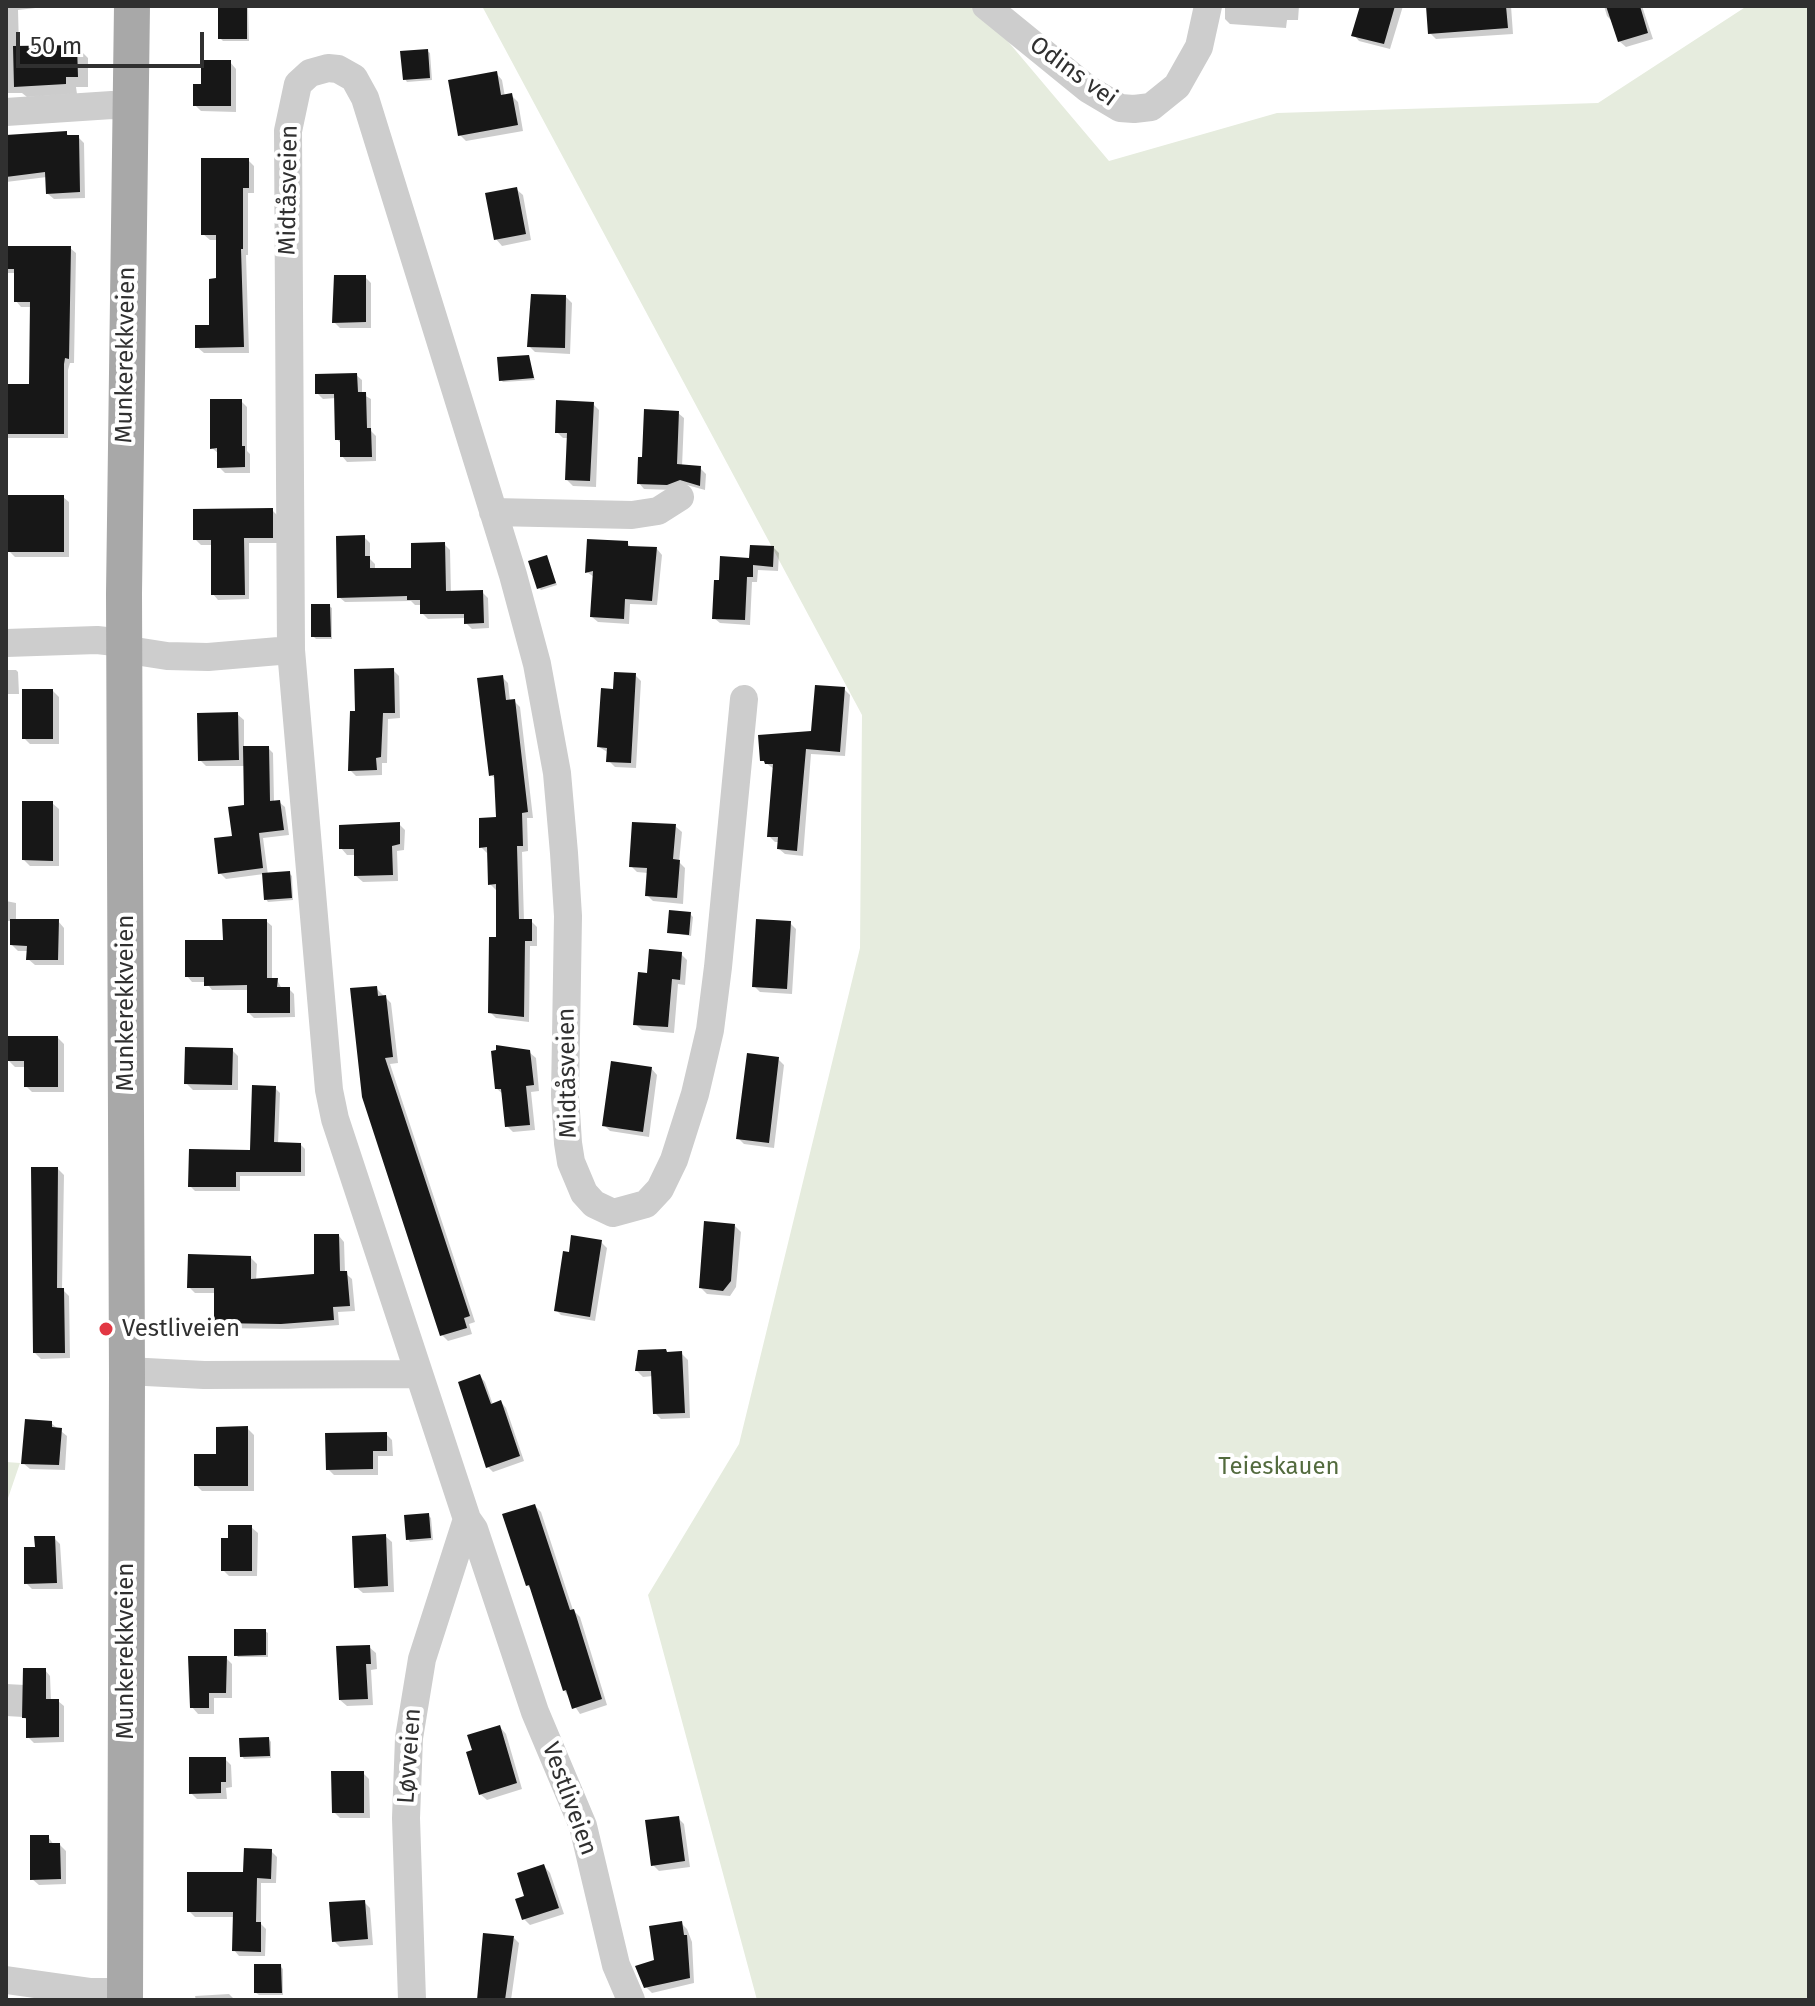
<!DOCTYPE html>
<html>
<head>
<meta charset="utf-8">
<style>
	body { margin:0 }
	#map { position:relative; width:1815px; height:2006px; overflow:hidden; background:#fff; font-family:"Fira Sans",sans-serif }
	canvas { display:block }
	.frame { position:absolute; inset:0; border:8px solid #303030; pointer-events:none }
	.scale { position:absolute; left:16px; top:32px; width:188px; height:36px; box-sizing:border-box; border:4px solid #303030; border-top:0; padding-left:10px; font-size:24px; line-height:28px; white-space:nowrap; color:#303030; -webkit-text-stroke:6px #fff; paint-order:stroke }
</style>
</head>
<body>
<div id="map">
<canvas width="1815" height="2006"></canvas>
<div class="frame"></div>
<div class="scale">50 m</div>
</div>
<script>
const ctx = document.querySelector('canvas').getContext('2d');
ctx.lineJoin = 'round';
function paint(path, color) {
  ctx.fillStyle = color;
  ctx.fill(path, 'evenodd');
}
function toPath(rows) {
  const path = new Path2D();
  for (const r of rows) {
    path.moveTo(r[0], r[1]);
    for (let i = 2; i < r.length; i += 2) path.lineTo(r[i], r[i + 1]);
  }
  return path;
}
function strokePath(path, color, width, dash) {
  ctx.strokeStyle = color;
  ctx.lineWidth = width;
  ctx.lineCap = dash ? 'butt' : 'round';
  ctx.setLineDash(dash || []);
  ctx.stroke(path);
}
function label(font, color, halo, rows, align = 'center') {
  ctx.font = font + ' "Fira Sans",sans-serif';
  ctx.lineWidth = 8;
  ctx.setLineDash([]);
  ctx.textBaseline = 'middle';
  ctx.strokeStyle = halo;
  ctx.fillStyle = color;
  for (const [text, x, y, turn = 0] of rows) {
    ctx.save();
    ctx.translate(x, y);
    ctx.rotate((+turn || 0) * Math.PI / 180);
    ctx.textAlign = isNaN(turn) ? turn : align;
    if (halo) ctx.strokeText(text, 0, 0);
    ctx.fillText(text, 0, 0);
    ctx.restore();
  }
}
const green = toPath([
	[482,6,978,6,1109,161,1277,113,1598,103,1747,6,1809,6,1809,2000,757,2000,648,1595,739,1444,860,948,862,715],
	[6,1462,20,1463,6,1504]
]);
const shadow = toPath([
	[6,6,53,6,18,10,19,48,77,47,88,58,88,87,76,87,77,94,27,97,22,93,6,93],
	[220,6,248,6,249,41,223,41,220,38],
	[1225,6,1299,6,1298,20,1287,20,1286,28,1230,24,1225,19],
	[1350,6,1403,6,1390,49,1359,41,1354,35,1361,9],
	[1428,6,1511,6,1513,34,1436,39,1430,33],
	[1604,6,1642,6,1653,39,1626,47,1619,41,1614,23,1607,16],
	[427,51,430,53,432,80,407,82,405,79],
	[230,62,236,69,236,112,201,111,195,105,203,86],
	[496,73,502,80,505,97,512,96,518,102,523,131,466,141,460,135],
	[66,133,70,137,78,137,84,143,85,198,54,199,48,194,47,177,6,182,6,137],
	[248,160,254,166,254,193,248,193,248,255,246,255,249,353,204,353,197,347,211,327,218,280,218,240,210,240,203,234],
	[516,189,523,195,531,240,502,246,496,239],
	[6,247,70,248,76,253,74,363,70,363,68,370,68,438,6,438,6,386,31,386,32,307,21,307,16,301,16,273,6,273],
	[365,277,371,283,371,328,340,328,334,322],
	[566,297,572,303,570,354,535,352,529,346],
	[528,357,535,380,503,382,501,380],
	[356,375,362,380,362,394,371,399,371,431,376,436,376,461,347,462,342,456,342,445,337,439,336,398,323,399,317,393],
	[241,401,247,407,247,451,250,454,250,473,225,473,219,467,219,454,212,448],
	[593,404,599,410,596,487,573,486,567,480,569,438,563,438,557,432],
	[678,413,684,418,682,467,700,468,706,474,705,490,687,485,673,490,644,489,639,483,644,459],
	[6,497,63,497,69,502,69,557,15,557,9,551,9,538,6,538],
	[272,510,278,516,278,543,249,543,249,599,218,600,213,594,213,545,201,545,195,539],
	[364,537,370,543,370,559,375,564,375,570,413,570,444,544,450,550,451,593,482,592,488,598,489,628,472,629,466,623,466,618,428,619,422,613,422,605,415,605,411,601,345,602,339,597],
	[627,543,632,548,657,549,662,555,657,605,630,604,629,624,598,622,592,617,594,577,587,572],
	[774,548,779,553,778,571,758,570,757,582,752,582,750,625,720,623,714,618,751,560],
	[546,557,557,585,541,590,539,588],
	[329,606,332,608,332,639,316,639,313,636],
	[6,670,16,670,18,672,19,694,6,694],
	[393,670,399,676,400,718,388,719,387,763,382,763,382,775,356,776,350,770,357,712],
	[635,675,641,681,636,768,615,767,609,761,609,753,599,747,615,691],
	[502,677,508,683,510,701,514,701,520,707,533,818,527,818,528,851,522,852,524,921,531,921,537,927,537,946,530,946,529,1022,496,1018,490,1012,498,939,496,890,490,884,487,853,481,847,498,819,497,780,491,775],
	[844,689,850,695,845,756,811,754,803,856,785,854,779,849,780,842,775,842,769,836,774,769,762,760,813,733],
	[53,691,59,697,59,744,30,744,24,738],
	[237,714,244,720,244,748,268,748,273,753,274,802,279,802,285,807,289,835,263,838,268,875,289,873,292,876,293,900,268,902,266,899,264,874,226,879,220,873,246,806,245,766,206,766,200,760],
	[52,803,59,809,59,866,30,866,24,860],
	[399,824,405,830,404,850,397,851,398,881,363,882,356,876,356,855,347,855,341,848],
	[675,826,682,832,679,862,685,868,683,904,653,901,647,895,648,873,637,872,631,866],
	[6,901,16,903,16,921,58,921,64,928,64,965,35,965,28,959,28,951,18,951,12,945,12,921,6,921],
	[690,914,693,917,691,936,669,932],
	[266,921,272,926,272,980,277,980,282,989,289,989,294,994,295,1017,254,1018,249,1013,249,990,212,990,206,982,192,982,187,976,225,942],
	[790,923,796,929,792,994,760,992,754,986],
	[681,954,687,960,685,985,678,984,674,1033,642,1030,635,1024],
	[376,988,391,1003,398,1063,390,1064,475,1322,469,1324,472,1334,448,1341,442,1335,364,1096],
	[58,1038,64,1044,64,1092,32,1092,26,1086,26,1067,15,1067,9,1061],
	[232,1050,238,1056,238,1090,193,1090,186,1083],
	[529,1052,536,1058,539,1091,531,1092,535,1130,513,1132,507,1126,504,1095,496,1088],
	[778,1059,784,1065,774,1148,744,1144,738,1138],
	[651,1068,657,1075,649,1137,610,1131,604,1125],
	[275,1088,280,1093,278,1144,301,1145,305,1149,305,1176,240,1176,240,1191,195,1191,190,1186,252,1152],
	[58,1169,64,1175,62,1289,69,1296,70,1358,41,1359,35,1353],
	[735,1226,741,1232,736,1287,730,1296,707,1294,701,1288],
	[339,1236,344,1242,345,1273,352,1279,355,1311,338,1312,339,1325,288,1329,222,1328,216,1322,216,1293,195,1293,189,1287,251,1258,257,1264,256,1281,316,1276],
	[601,1242,607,1248,595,1321,561,1315,556,1310,570,1254],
	[681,1353,688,1360,690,1418,661,1419,655,1413,653,1376,643,1377,637,1371],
	[480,1376,485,1382,493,1405,501,1402,506,1408,524,1461,493,1472,488,1467],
	[51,1423,67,1436,65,1470,30,1469,23,1463],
	[247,1428,254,1435,254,1491,202,1491,196,1485,218,1456],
	[386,1434,392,1440,393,1456,378,1456,378,1475,334,1475,328,1469],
	[535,1506,541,1512,573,1610,580,1617,607,1705,580,1714,564,1690,532,1590,527,1585],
	[428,1515,431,1518,433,1540,410,1542,408,1539],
	[251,1527,258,1533,257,1576,229,1576,223,1570,230,1540],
	[385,1536,392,1542,394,1592,363,1593,356,1587],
	[54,1538,60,1544,63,1589,32,1589,26,1583,37,1549],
	[265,1631,268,1633,268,1657,238,1657,236,1655],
	[369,1647,376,1653,377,1669,371,1670,373,1705,347,1706,340,1700],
	[226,1658,232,1664,232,1698,214,1698,214,1714,198,1714,192,1707],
	[45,1670,50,1676,51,1701,58,1701,64,1706,64,1742,34,1743,28,1737,28,1721,23,1717,6,1716,6,1684,25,1685],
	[500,1727,506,1734,522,1789,487,1800,480,1794],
	[269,1739,271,1742,271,1758,244,1759,242,1756],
	[225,1759,231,1765,232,1787,226,1788,227,1799,197,1799,191,1793],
	[363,1773,369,1779,370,1818,340,1818,334,1812],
	[678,1818,684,1824,690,1867,659,1871,653,1865],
	[48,1837,54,1845,60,1845,66,1851,66,1884,39,1885,32,1879],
	[271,1851,277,1857,276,1883,261,1883,261,1924,266,1929,265,1956,239,1956,234,1950,234,1917,195,1917,189,1911,245,1874],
	[544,1866,550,1873,564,1914,530,1925,524,1919,527,1897],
	[364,1902,370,1908,373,1945,340,1947,334,1941],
	[682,1924,687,1929,692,1942,694,1983,652,1993,646,1987,656,1962],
	[514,1938,519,1943,511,2000,479,2000],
	[280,1966,283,1969,283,1995,259,1995,256,1993],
	[229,1994,235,2000,196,2000,195,1996]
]);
const building = toPath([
	[218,6,247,6,247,39,218,39],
	[1360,6,1395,6,1384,44,1351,36],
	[1426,6,1506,6,1508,28,1428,34],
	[1606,6,1640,6,1648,33,1618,42],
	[77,45,78,77,66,77,66,84,14,87,13,46],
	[428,49,430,78,403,80,400,51],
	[201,60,231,60,231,106,193,106,193,84,201,84],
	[497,71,501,95,512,93,518,125,458,136,448,80],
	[67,131,67,135,79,135,80,192,46,194,45,172,6,177,6,135],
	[201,158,249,158,249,188,243,188,243,249,241,249,244,347,195,348,195,325,209,325,209,279,216,278,216,235,201,235],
	[517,187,526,234,494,240,485,193],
	[6,246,71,246,69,359,65,358,64,364,64,434,7,434,6,384,29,384,30,302,14,302,14,269,6,269],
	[334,275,366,275,366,322,332,323],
	[531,294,566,295,565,348,527,347],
	[529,355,534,378,499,381,497,357],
	[357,373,358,392,366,392,367,428,371,428,372,457,340,457,340,440,335,440,334,394,315,394,315,374],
	[210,399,242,399,242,446,245,446,245,467,217,468,217,448,210,449],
	[556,400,594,402,590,481,565,480,567,433,555,433],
	[644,409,679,411,677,464,701,466,700,486,680,480,667,485,637,484,638,457,642,457],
	[8,495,64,495,64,552,7,552],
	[273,508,273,538,244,538,245,595,211,595,211,540,193,540,193,509],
	[365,535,365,556,370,556,370,568,411,568,411,543,445,542,446,591,483,590,484,623,464,624,464,614,420,614,420,600,407,600,407,596,337,598,336,536],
	[587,539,628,541,628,546,657,547,652,601,625,599,624,619,590,617,593,571,585,573],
	[750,545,774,546,773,567,753,565,753,577,747,577,745,620,712,619,714,580,719,580,720,556,749,558],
	[547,555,556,583,537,589,528,561],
	[311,604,330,604,331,637,311,637],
	[394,668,395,713,383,713,381,757,376,758,377,770,348,771,350,711,355,711,354,669],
	[614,672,636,673,631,763,606,762,607,748,597,747,601,688,613,689],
	[503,675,506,700,515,699,528,812,522,813,523,846,517,846,519,919,532,919,532,941,525,941,524,1017,488,1013,489,937,496,937,496,884,488,885,487,847,479,848,479,818,496,817,494,775,489,776,477,678],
	[815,685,845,687,840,752,806,749,797,851,777,849,778,837,767,837,773,764,765,764,764,761,760,761,758,735,811,731],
	[22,689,53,689,53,739,22,739],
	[238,712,239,760,198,761,197,713],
	[243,746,269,746,270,801,280,800,284,830,259,833,263,868,218,874,214,838,232,836,228,807,244,805],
	[22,801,53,801,53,861,22,860],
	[400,822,400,844,392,846,393,875,354,876,354,849,339,849,339,825],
	[632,822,676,824,673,859,680,860,677,898,645,896,647,868,629,867],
	[290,871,292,898,264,900,262,873],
	[669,910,691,912,689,935,667,933],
	[10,919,59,919,58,960,26,960,27,946,10,945],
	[222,919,267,919,267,978,278,978,277,987,290,987,290,1013,247,1013,247,985,204,986,204,977,185,977,185,940,223,940],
	[756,919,791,921,787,989,752,987],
	[649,949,682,952,680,980,672,979,668,1027,633,1025,638,972,647,973],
	[377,986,378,996,386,995,393,1057,385,1058,470,1316,464,1318,467,1328,440,1336,362,1097,350,988],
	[7,1036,58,1036,58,1087,24,1087,24,1061,7,1061],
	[496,1045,530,1050,534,1085,526,1086,530,1125,505,1127,501,1089,495,1089,491,1051,496,1050],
	[185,1047,233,1048,232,1085,184,1084],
	[747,1053,779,1057,769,1143,736,1139],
	[611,1061,652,1067,643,1132,602,1126],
	[252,1085,276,1086,274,1142,301,1143,301,1172,236,1172,236,1187,188,1187,189,1149,250,1150],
	[31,1167,58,1167,57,1288,64,1288,65,1353,33,1353],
	[704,1221,735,1224,731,1281,723,1291,699,1288],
	[314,1234,339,1234,340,1271,347,1271,350,1306,333,1307,334,1320,281,1324,214,1323,214,1288,187,1288,188,1254,251,1256,251,1279,314,1274],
	[571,1235,602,1240,590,1317,554,1311,563,1251,569,1252],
	[666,1349,667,1352,682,1351,685,1413,653,1414,651,1371,635,1371,638,1350],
	[480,1374,491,1404,501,1400,520,1456,486,1468,458,1382],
	[25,1419,52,1421,52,1427,62,1428,59,1465,21,1464],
	[248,1426,248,1486,194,1486,194,1454,216,1454,216,1427],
	[387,1432,387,1451,373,1451,373,1469,326,1470,325,1433],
	[535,1504,570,1610,574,1609,602,1699,572,1709,566,1690,563,1691,529,1585,526,1586,502,1514],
	[429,1513,431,1538,406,1540,404,1515],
	[228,1525,252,1525,252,1571,221,1571,221,1538,228,1538],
	[386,1534,388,1586,354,1588,352,1536],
	[34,1536,55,1536,57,1583,24,1584,24,1547,35,1547],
	[234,1629,266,1629,266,1655,234,1656],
	[370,1645,371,1664,366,1664,368,1699,339,1700,336,1646],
	[188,1656,227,1656,226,1693,209,1693,209,1708,190,1708],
	[23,1668,46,1668,46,1699,59,1699,59,1737,26,1738,26,1718,22,1718],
	[500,1725,517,1783,479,1795,466,1752,472,1750,467,1735],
	[269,1737,270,1756,240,1757,239,1738],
	[189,1757,226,1757,226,1782,221,1782,221,1793,189,1794],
	[331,1771,364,1771,364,1813,332,1813],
	[679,1816,685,1861,651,1866,645,1820],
	[30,1835,49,1835,49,1843,60,1843,61,1879,30,1880],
	[244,1848,272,1849,271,1879,257,1878,256,1922,261,1922,261,1952,232,1951,233,1912,187,1912,187,1872,243,1872],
	[544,1864,559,1908,522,1920,515,1899,524,1896,517,1873],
	[365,1900,368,1939,332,1942,329,1902],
	[682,1921,684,1935,687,1935,690,1978,644,1988,635,1966,654,1960,649,1926],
	[483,1933,514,1936,505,2000,477,2000],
	[254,1964,281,1964,282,1993,254,1993]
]);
const minor = toPath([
	[986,6,1088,89,1120,108,1134,109,1151,107,1177,86,1199,47,1208,6],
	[6,112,112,105,131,108],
	[493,512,632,515,658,511,680,497],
	[6,643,97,640,115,642,135,651,167,656,208,657,291,650,288,131,298,84,310,73,328,68,338,69,354,78,365,98,513,575,537,664,557,773,564,853,568,916,565,1096,568,1143,571,1162,584,1193,594,1204,613,1213,646,1204,660,1189,674,1160,695,1094,710,1030,718,967,744,699],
	[291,650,329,1090,335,1119,467,1519,474,1529,535,1712,583,1826,616,1965,631,2000],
	[127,1371,204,1375,417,1374],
	[6,1980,91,1992,125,1992],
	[412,2000,406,1818,409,1738,422,1659,467,1519]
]);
const major = toPath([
	[125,2000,127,1377,124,593,132,6]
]);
const markers = [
	[106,1329,8,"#e23743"]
];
const streetNames = [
	["Odins vei",1073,72,36],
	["Midtåsveien",289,190,-89],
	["Munkerekkveien",126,355,-89],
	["Munkerekkveien",126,1003,-90],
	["Midtåsveien",568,1073,-91],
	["Munkerekkveien",126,1651,-90],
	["Løvveien",410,1756,-86],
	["Vestliveien",569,1799,70]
];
const poiNames = [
	["Vestliveien",122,1329]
];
const parkNames = [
	["Teieskauen",1279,1467]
];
paint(green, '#e6ecde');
paint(shadow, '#0003');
paint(building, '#171717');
strokePath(minor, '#cdcdcd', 28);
strokePath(major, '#a8a8a8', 36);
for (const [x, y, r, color] of markers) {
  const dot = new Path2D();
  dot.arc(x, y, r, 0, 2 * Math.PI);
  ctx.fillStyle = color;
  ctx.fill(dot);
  strokePath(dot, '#fff', 3);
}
label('24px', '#303030', '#fff', streetNames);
label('24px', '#303030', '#fff', poiNames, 'left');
label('24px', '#536b3e', '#fff', parkNames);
</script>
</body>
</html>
